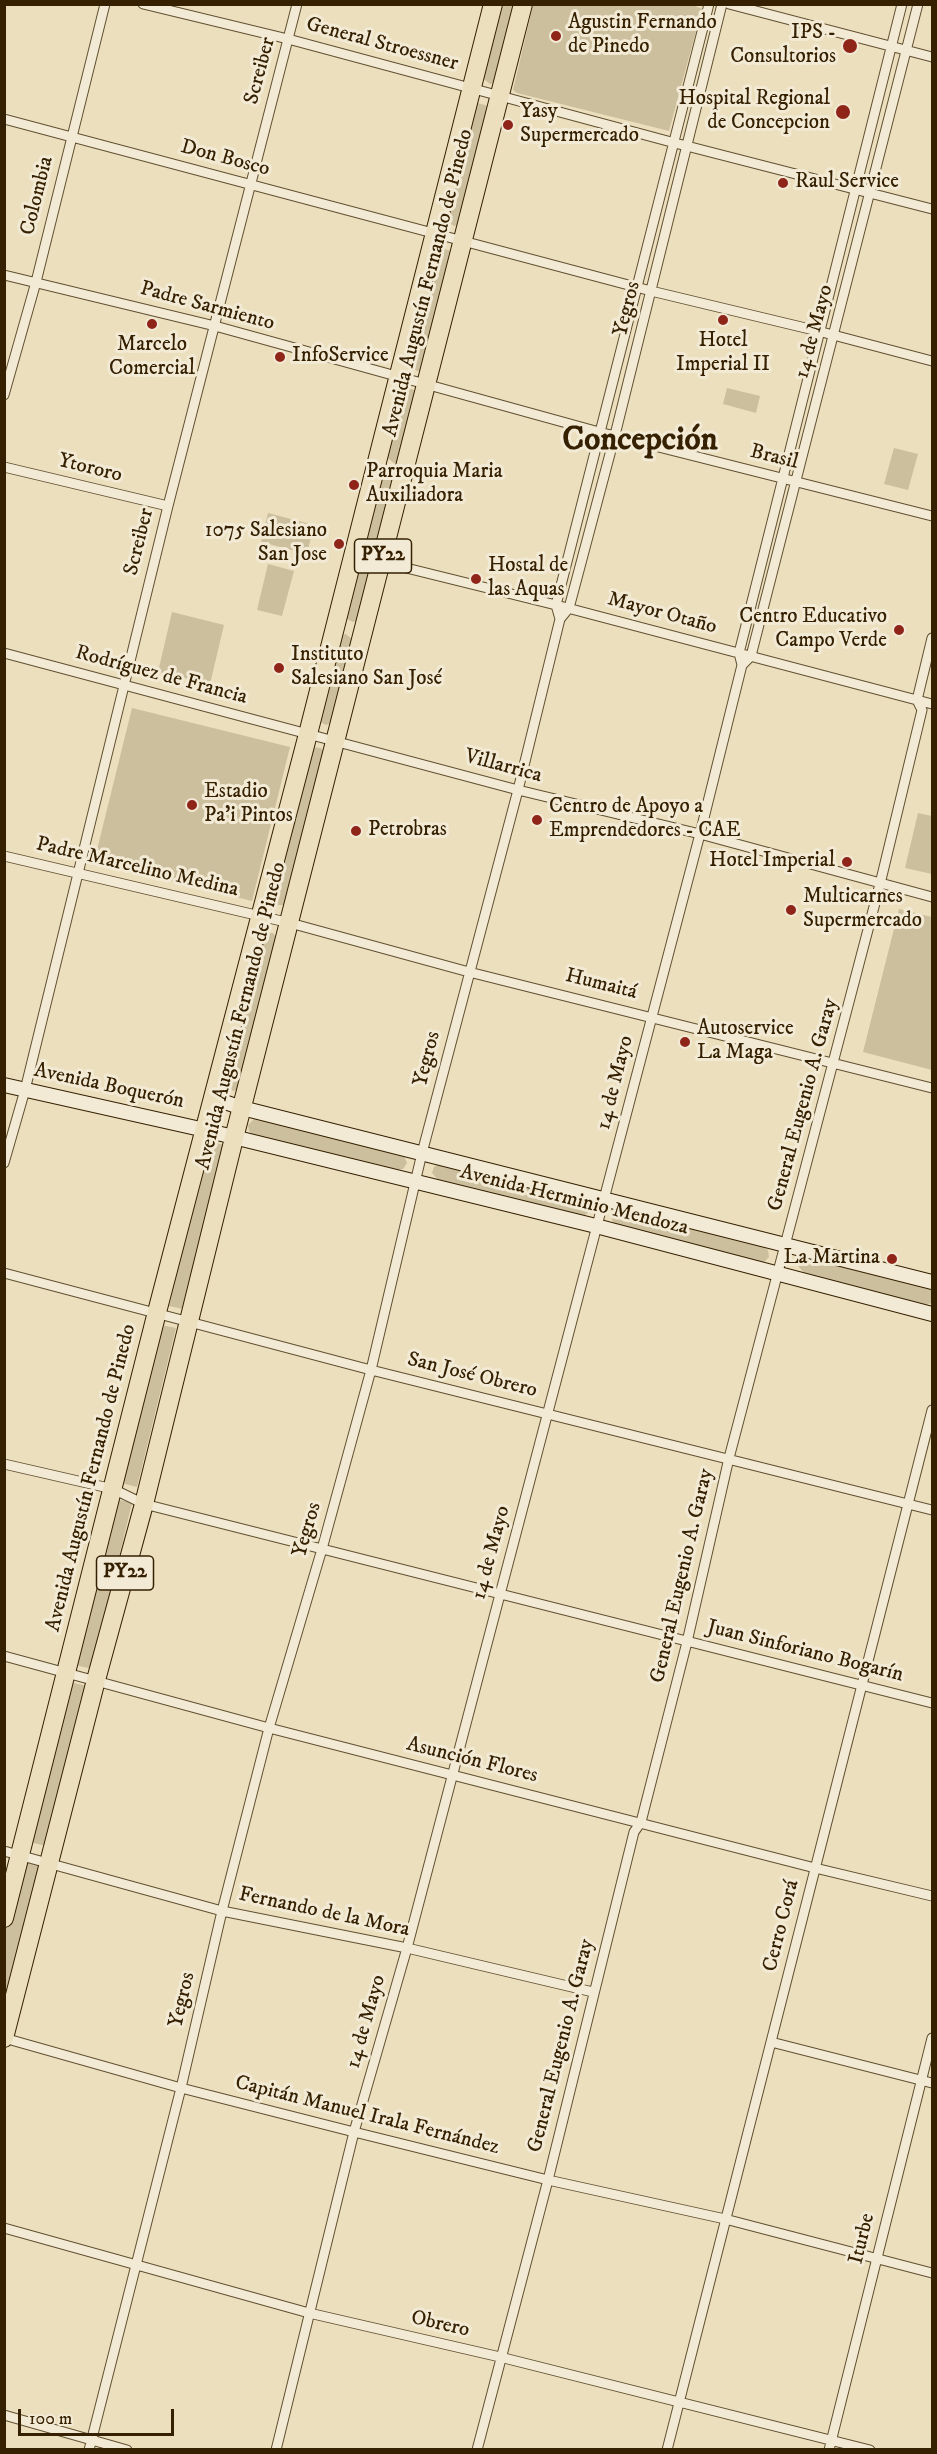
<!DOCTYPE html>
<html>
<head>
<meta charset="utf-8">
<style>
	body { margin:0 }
	#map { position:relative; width:937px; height:2454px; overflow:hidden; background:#ebdfbe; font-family:"IM FELL DW Pica",serif }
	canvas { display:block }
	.frame { position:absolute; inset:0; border:6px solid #352001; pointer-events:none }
	.scale { position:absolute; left:18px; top:2409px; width:156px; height:27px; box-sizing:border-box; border:3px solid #352001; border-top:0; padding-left:8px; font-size:18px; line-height:21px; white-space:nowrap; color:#352001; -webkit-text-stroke:4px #f2ead5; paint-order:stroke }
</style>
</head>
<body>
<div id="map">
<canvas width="937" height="2454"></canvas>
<div class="frame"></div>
<div class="scale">100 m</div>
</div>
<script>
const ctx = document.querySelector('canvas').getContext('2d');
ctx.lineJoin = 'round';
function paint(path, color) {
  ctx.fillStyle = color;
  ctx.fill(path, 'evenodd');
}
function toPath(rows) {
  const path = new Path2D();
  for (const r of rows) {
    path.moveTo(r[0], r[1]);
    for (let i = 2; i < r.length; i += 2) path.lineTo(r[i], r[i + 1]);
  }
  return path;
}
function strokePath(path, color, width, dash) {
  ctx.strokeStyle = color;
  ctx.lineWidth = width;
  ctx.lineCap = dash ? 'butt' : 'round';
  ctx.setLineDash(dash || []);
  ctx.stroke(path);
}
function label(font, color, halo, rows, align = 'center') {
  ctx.font = font + ' "IM FELL DW Pica",serif';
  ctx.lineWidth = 6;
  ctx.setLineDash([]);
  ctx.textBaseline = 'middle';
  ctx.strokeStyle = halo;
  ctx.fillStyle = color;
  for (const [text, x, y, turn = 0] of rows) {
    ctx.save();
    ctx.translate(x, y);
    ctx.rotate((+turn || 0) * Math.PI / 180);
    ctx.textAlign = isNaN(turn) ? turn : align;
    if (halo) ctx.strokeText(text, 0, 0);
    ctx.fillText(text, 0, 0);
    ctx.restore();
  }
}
const green = toPath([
	[500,5,517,5,494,83,490,84,481,77],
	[693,5,702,9,669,131,517,93,513,90,533,5],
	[478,103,488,106,461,224,454,226,445,220,474,106],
	[441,248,451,251,421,371,417,371,409,365,438,251],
	[409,388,416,391,398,462,394,463,385,456,402,392],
	[727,388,760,396,756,413,723,404],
	[894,448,918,454,908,490,884,484],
	[383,477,393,480,360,619,353,622,347,619,379,480],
	[268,513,314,525,307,554,261,542],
	[268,564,294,571,282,616,257,610],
	[172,612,224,625,210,684,158,672],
	[346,634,354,641,333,722,326,725,320,722,342,635],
	[132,708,290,747,252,901,94,862],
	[313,747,321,748,326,754,284,905,277,905,272,899],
	[918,813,932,816,932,874,905,868],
	[899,909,932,917,932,1070,863,1052],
	[266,933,273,933,278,940,237,1090,233,1091,225,1084,262,936],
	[255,1118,403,1154,407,1163,403,1169,396,1170,254,1136,249,1131,248,1125],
	[209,1141,224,1145,183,1309,169,1306],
	[440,1163,590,1203,591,1210,584,1216,439,1181,432,1173,434,1167],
	[618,1209,763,1246,768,1250,769,1257,762,1264,614,1225,611,1216],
	[806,1256,929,1287,932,1289,932,1303,925,1305,805,1274,798,1266,800,1260],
	[161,1325,176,1328,137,1487,121,1483],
	[115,1499,132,1503,92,1669,75,1665],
	[69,1682,87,1686,47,1846,29,1842],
	[23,1858,40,1862,5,2013,5,1930]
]);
const street = toPath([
	[143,4,288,39,675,143,932,209],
	[729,4,932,57],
	[4,119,651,291,818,331,932,361],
	[4,275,215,326,599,432,932,516],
	[4,395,36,282,105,4],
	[4,467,168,506],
	[382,562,556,605,932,704],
	[560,619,556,605,709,4],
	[4,653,518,790,700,834,932,897],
	[742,665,751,656,918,4],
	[4,856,290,923,469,972,932,1088],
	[4,1163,25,1090,168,506,297,4],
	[4,1273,371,1370,932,1510],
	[4,1464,113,1489,144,1504,932,1703],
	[4,1656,269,1728,815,1868,932,1896],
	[4,1851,222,1911,407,1948,593,1992],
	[4,2038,181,2088,354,2132,548,2180,725,2219,932,2273],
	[771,2042,932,2083],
	[4,2228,309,2313,500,2357,870,2450],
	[4,2415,127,2450],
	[89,2450,181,2088,222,1911,269,1728,322,1549,371,1370,422,1153,518,790,560,619,569,608,615,435,722,4],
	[276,2450,354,2132,407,1948,700,834,742,665,739,653,902,4],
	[477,2450,548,2180,634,1832,641,1822,687,1642,729,1458,880,884,922,710,917,700,932,638],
	[667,2450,932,1410],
	[829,2450,932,2038]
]);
const secondary = toPath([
	[4,1085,205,1130,596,1226,932,1314],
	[213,1098,242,1108,932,1282]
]);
const highway = toPath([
	[4,1918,157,1312,308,734,493,4],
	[4,2038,96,1680,144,1504,234,1138,523,4]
]);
const markers = [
	[556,36,6,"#8f2418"],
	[850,46,8,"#8f2418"],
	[843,112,8,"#8f2418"],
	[508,125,6,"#8f2418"],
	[783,183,6,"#8f2418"],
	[723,320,6,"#8f2418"],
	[152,324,6,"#8f2418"],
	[280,357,6,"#8f2418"],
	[354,485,6,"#8f2418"],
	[339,544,6,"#8f2418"],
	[476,579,6,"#8f2418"],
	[899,630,6,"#8f2418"],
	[279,668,6,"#8f2418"],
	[192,805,6,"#8f2418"],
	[537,820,6,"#8f2418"],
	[356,831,6,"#8f2418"],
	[847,862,6,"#8f2418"],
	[791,910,6,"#8f2418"],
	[685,1042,6,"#8f2418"],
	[892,1259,6,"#8f2418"]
];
const shields = [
	[383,556,57],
	[125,1573,57]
];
const shieldNames = [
	["PY22",383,556],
	["PY22",125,1573]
];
const poiNames = [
	["Agustin Fernando",568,24],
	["de Pinedo",568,48],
	["IPS -",836,34,"right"],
	["Consultorios",836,58,"right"],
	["Hospital Regional",830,100,"right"],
	["de Concepcion",830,124,"right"],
	["Yasy",520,113],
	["Supermercado",520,137],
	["Raul Service",795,183],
	["Hotel",723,342,"center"],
	["Imperial II",723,366,"center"],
	["Marcelo",152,346,"center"],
	["Comercial",152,370,"center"],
	["InfoService",292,357],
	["Parroquia Maria",366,473],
	["Auxiliadora",366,497],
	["1075 Salesiano",327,532,"right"],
	["San Jose",327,556,"right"],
	["Hostal de",488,567],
	["las Aquas",488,591],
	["Centro Educativo",887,618,"right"],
	["Campo Verde",887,642,"right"],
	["Instituto",291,656],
	["Salesiano San José",291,680],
	["Estadio",204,793],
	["Pa'i Pintos",204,817],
	["Centro de Apoyo a",549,808],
	["Emprendedores - CAE",549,832],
	["Petrobras",368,831],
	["Hotel Imperial",835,862,"right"],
	["Multicarnes",803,898],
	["Supermercado",803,922],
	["Autoservice",697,1030],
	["La Maga",697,1054],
	["La Martina",880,1259,"right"]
];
const streetNames = [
	["General Stroessner",382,45,15],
	["Screiber",261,71,-75],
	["Don Bosco",225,159,15],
	["Colombia",38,196,-76],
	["Avenida Augustín Fernando de Pinedo",429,283,-76],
	["Padre Sarmiento",207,307,15],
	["Yegros",628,309,-76],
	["14 de Mayo",815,332,-75],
	["Brasil",774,458,14],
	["Ytororo",90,469,14],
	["Screiber",140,542,-76],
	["Mayor Otaño",662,614,15],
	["Rodríguez de Francia",161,676,15],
	["Villarrica",503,767,15],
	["Padre Marcelino Medina",137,868,13],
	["Humaitá",601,985,14],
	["Avenida Augustín Fernando de Pinedo",242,1016,-76],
	["Yegros",428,1059,-76],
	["14 de Mayo",616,1083,-76],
	["Avenida Boquerón",109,1087,12],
	["General Eugenio A. Garay",804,1105,-75],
	["Avenida Herminio Mendoza",574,1201,14],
	["San José Obrero",472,1376,14],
	["Avenida Augustín Fernando de Pinedo",92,1478,-76],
	["Yegros",308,1530,-74],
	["14 de Mayo",492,1553,-75],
	["General Eugenio A. Garay",683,1576,-77],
	["Juan Sinforiano Bogarín",805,1652,14],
	["Asunción Flores",472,1761,14],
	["Fernando de la Mora",324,1913,12],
	["Cerro Corá",782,1926,-76],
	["Yegros",183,2000,-77],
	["14 de Mayo",367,2022,-74],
	["General Eugenio A. Garay",562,2046,-76],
	["Capitán Manuel Irala Fernández",367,2116,14],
	["Iturbe",863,2239,-76],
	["Obrero",440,2325,13]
];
const townNames = [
	["Concepción",640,442]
];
paint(green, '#ccbf9e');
strokePath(street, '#625030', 11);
strokePath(secondary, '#352001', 16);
strokePath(highway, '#352001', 20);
strokePath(street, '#f2ead5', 9);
strokePath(secondary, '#f2ead5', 14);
strokePath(highway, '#ebdfbe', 18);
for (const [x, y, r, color] of markers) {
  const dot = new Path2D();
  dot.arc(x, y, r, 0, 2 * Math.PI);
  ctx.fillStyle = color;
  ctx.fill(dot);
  strokePath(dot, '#f2ead5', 2);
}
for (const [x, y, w] of shields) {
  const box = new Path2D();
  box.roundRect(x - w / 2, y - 17, w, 34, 4.5);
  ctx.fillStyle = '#f2ead5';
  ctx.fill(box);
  strokePath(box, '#352001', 1.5);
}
label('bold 20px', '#352001', null, shieldNames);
label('21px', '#352001', '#f2ead5', poiNames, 'left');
label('21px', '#352001', '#f2ead5', streetNames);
label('bold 33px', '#352001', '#f2ead5', townNames);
</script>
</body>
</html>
